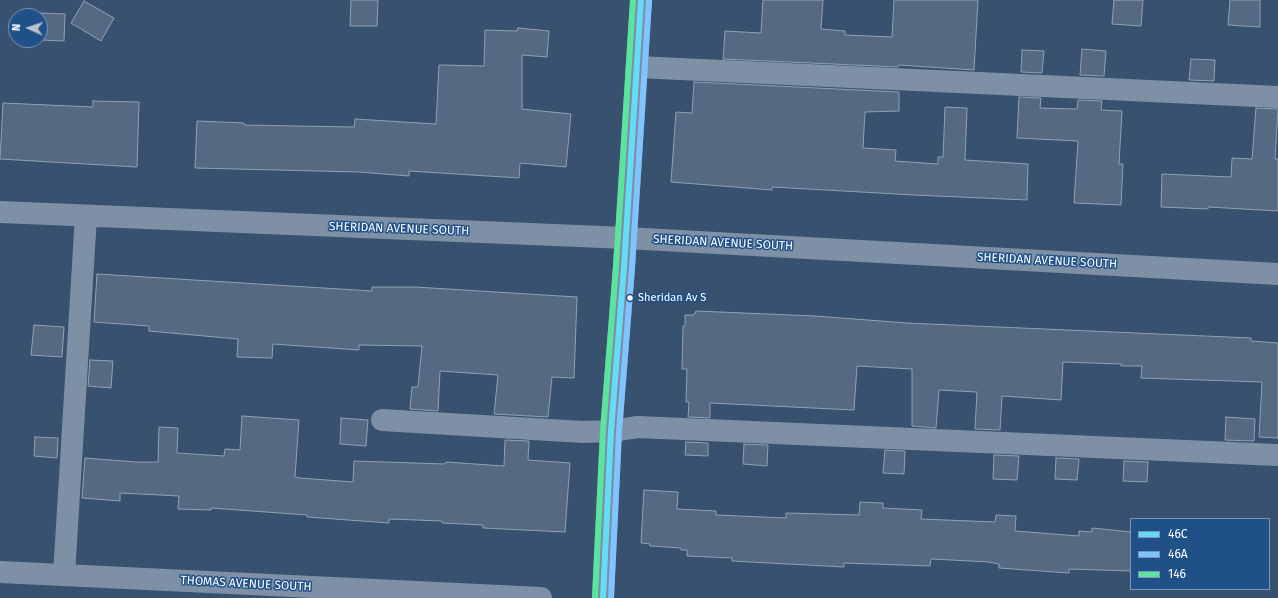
<!DOCTYPE html>
<html>
<head>
<meta charset="utf-8">
<style>
	body { margin:0 }
	#map { position:relative; width:1278px; height:598px; overflow:hidden; background:#37516f; font-family:"Fira Sans",sans-serif }
	canvas { display:block }
	.legend { position:absolute; left:1130px; top:518px; width:140px; height:72px; box-sizing:border-box; background:#1f5087; border:1px solid #7996b7; margin:0; padding:5px 7px; list-style:none; font-size:12px; color:#fff }
	.legend li { display:flex; align-items:center; gap:8px; height:20px }
	.legend b { width:20px; border:1px solid #7996b7 }
	.north { position:absolute; left:8px; top:8px; width:40px; height:40px; box-sizing:border-box; background:#1f5087; border:1px solid #7996b7; border-radius:50%; rotate:273deg; font-size:11px; font-weight:700; line-height:16px; text-align:center; color:#fff }
	.north::after { content:''; display:block; margin:auto; width:14px; height:18px; background:#b9c2cd; clip-path:polygon(50% 0,100% 100%,50% 72%,0 100%) }
</style>
</head>
<body>
<div id="map">
<canvas width="1278" height="598"></canvas>
<ul class="legend">
<li><b style="height:5px;background:#66dbf5"></b>46C</li>
<li><b style="height:5px;background:#80c4ff"></b>46A</li>
<li><b style="height:5px;background:#5ae49d"></b>146</li>
</ul>
<div class="north">N</div>
</div>
<script>
const ctx = document.querySelector('canvas').getContext('2d');
ctx.lineJoin = 'round';
function paint(path, color) {
  ctx.fillStyle = color;
  ctx.fill(path, 'evenodd');
}
function toPath(rows) {
  const path = new Path2D();
  for (const r of rows) {
    path.moveTo(r[0], r[1]);
    for (let i = 2; i < r.length; i += 2) path.lineTo(r[i], r[i + 1]);
  }
  return path;
}
function strokePath(path, color, width, dash) {
  ctx.strokeStyle = color;
  ctx.lineWidth = width;
  ctx.lineCap = dash ? 'butt' : 'round';
  ctx.setLineDash(dash || []);
  ctx.stroke(path);
}
function label(font, color, halo, rows, align = 'center') {
  ctx.font = font + ' "Fira Sans",sans-serif';
  ctx.lineWidth = 3;
  ctx.setLineDash([]);
  ctx.textBaseline = 'middle';
  ctx.strokeStyle = halo;
  ctx.fillStyle = color;
  for (const [text, x, y, turn = 0] of rows) {
    ctx.save();
    ctx.translate(x, y);
    ctx.rotate((+turn || 0) * Math.PI / 180);
    ctx.textAlign = isNaN(turn) ? turn : align;
    if (halo) ctx.strokeText(text, 0, 0);
    ctx.fillText(text, 0, 0);
    ctx.restore();
  }
}
const building = toPath([
	[351,0,378,0,377,26,350,26,351,0],
	[763,0,823,0,821,29,845,31,845,35,892,37,894,0,978,0,974,70,898,65,898,67,723,59,725,31,761,33,763,0],
	[1114,0,1143,0,1141,26,1112,24,1114,0],
	[1230,0,1260,0,1260,27,1228,25,1230,0],
	[84,1,114,18,101,41,71,23,84,1],
	[40,13,65,14,64,41,40,40,40,13],
	[518,28,549,31,547,57,522,55,522,109,571,114,566,167,520,163,519,178,409,171,409,176,359,172,195,168,197,121,244,123,244,125,354,127,355,119,436,124,439,65,484,66,485,30,517,31,518,28],
	[1082,49,1106,51,1104,76,1080,75,1082,49],
	[1022,50,1044,51,1042,73,1021,72,1022,50],
	[1191,59,1215,60,1214,81,1189,80,1191,59],
	[694,82,899,92,899,111,865,112,863,148,896,150,895,161,938,164,938,157,943,157,945,107,967,108,965,160,1028,164,1027,200,914,195,772,187,772,190,671,182,676,112,692,113,694,82],
	[1019,97,1041,98,1040,108,1077,109,1078,100,1102,101,1101,110,1122,111,1119,164,1123,164,1121,205,1074,203,1078,141,1017,138,1019,97],
	[93,101,139,102,137,167,0,159,3,103,93,107,93,101],
	[1256,108,1278,109,1275,159,1278,159,1278,211,1208,207,1208,209,1161,207,1162,174,1231,177,1232,158,1252,159,1256,108],
	[97,274,372,291,372,287,415,287,577,297,574,378,552,377,548,417,494,414,498,375,440,371,438,411,410,409,412,387,418,387,422,346,359,345,359,350,273,344,272,358,237,357,238,339,149,331,149,326,94,322,97,274],
	[696,311,815,316,907,323,1251,338,1251,341,1278,343,1278,438,1259,437,1262,382,1141,378,1142,366,1121,366,1121,364,1063,362,1061,400,1002,396,1000,430,975,429,977,392,939,390,936,428,912,426,912,369,857,366,854,410,710,403,710,418,688,417,689,402,686,402,687,369,682,369,683,326,685,326,685,315,694,315,696,311],
	[34,325,64,327,62,357,31,355,34,325],
	[90,360,113,361,111,388,88,386,90,360],
	[242,416,299,420,295,477,300,478,353,482,354,461,445,464,446,462,504,466,505,440,529,441,528,460,570,463,565,532,483,528,483,525,442,523,442,521,389,519,389,523,307,517,307,515,211,508,211,510,178,509,179,496,120,493,120,501,82,498,85,458,136,462,158,462,159,427,178,428,177,453,224,456,225,449,240,450,242,416],
	[1226,417,1255,419,1254,441,1225,440,1226,417],
	[341,418,368,420,366,446,340,444,341,418],
	[35,437,58,438,57,458,34,456,35,437],
	[686,442,708,443,708,456,685,455,686,442],
	[744,444,768,445,767,466,743,464,744,444],
	[885,450,905,451,904,474,883,473,885,450],
	[994,455,1019,456,1017,480,993,479,994,455],
	[1056,458,1079,459,1077,480,1055,479,1056,458],
	[1124,461,1148,462,1147,482,1123,481,1124,461],
	[644,490,678,492,677,509,716,511,716,515,786,518,786,513,859,515,860,502,883,503,883,508,922,510,921,519,995,522,996,515,1016,516,1015,531,1079,536,1079,531,1092,532,1092,528,1131,532,1131,571,1069,569,1069,573,999,568,999,564,989,562,931,559,930,566,844,563,844,567,732,561,732,558,687,556,687,550,681,550,681,548,650,546,650,544,641,543,644,490]
]);
const minor = toPath([
	[637,67,1278,97],
	[0,212,626,238,1278,274],
	[382,420,583,432,611,431,638,427,1278,455],
	[0,572,541,598],
	[64,575,86,216]
]);
const major = toPath([
	[603,598,611,431,624,267,641,0]
]);
const bus1 = toPath([
	[603,598,611,431,624,267,641,0]
]);
const bus2 = toPath([
	[611,598,619,432,632,268,649,1]
]);
const bus3 = toPath([
	[595,598,603,431,616,266,633,0]
]);
const markers = [
	[630,298,3.5,"#fff"]
];
const busNames = [
	["Sheridan Av S",638,298]
];
const streetNames = [
	["SHERIDAN AVENUE SOUTH",399,229,2],
	["SHERIDAN AVENUE SOUTH",723,243,3],
	["SHERIDAN AVENUE SOUTH",1047,261,3],
	["THOMAS AVENUE SOUTH",246,584,3]
];
paint(building, '#556a82');
strokePath(building, '#91a1b3', 1);
strokePath(minor, '#7e90a5', 22);
strokePath(major, '#7d8da2', 22);
strokePath(bus1, '#66dbf5', 6);
strokePath(bus2, '#80c4ff', 6);
strokePath(bus3, '#5ae49d', 6);
for (const [x, y, r, color] of markers) {
  const dot = new Path2D();
  dot.arc(x, y, r, 0, 2 * Math.PI);
  ctx.fillStyle = color;
  ctx.fill(dot);
  strokePath(dot, '#1f5087', 1.5);
}
label('11px', '#fff', '#1f5087', busNames, 'left');
label('12px', '#fff', '#1f5087', streetNames);
</script>
</body>
</html>
